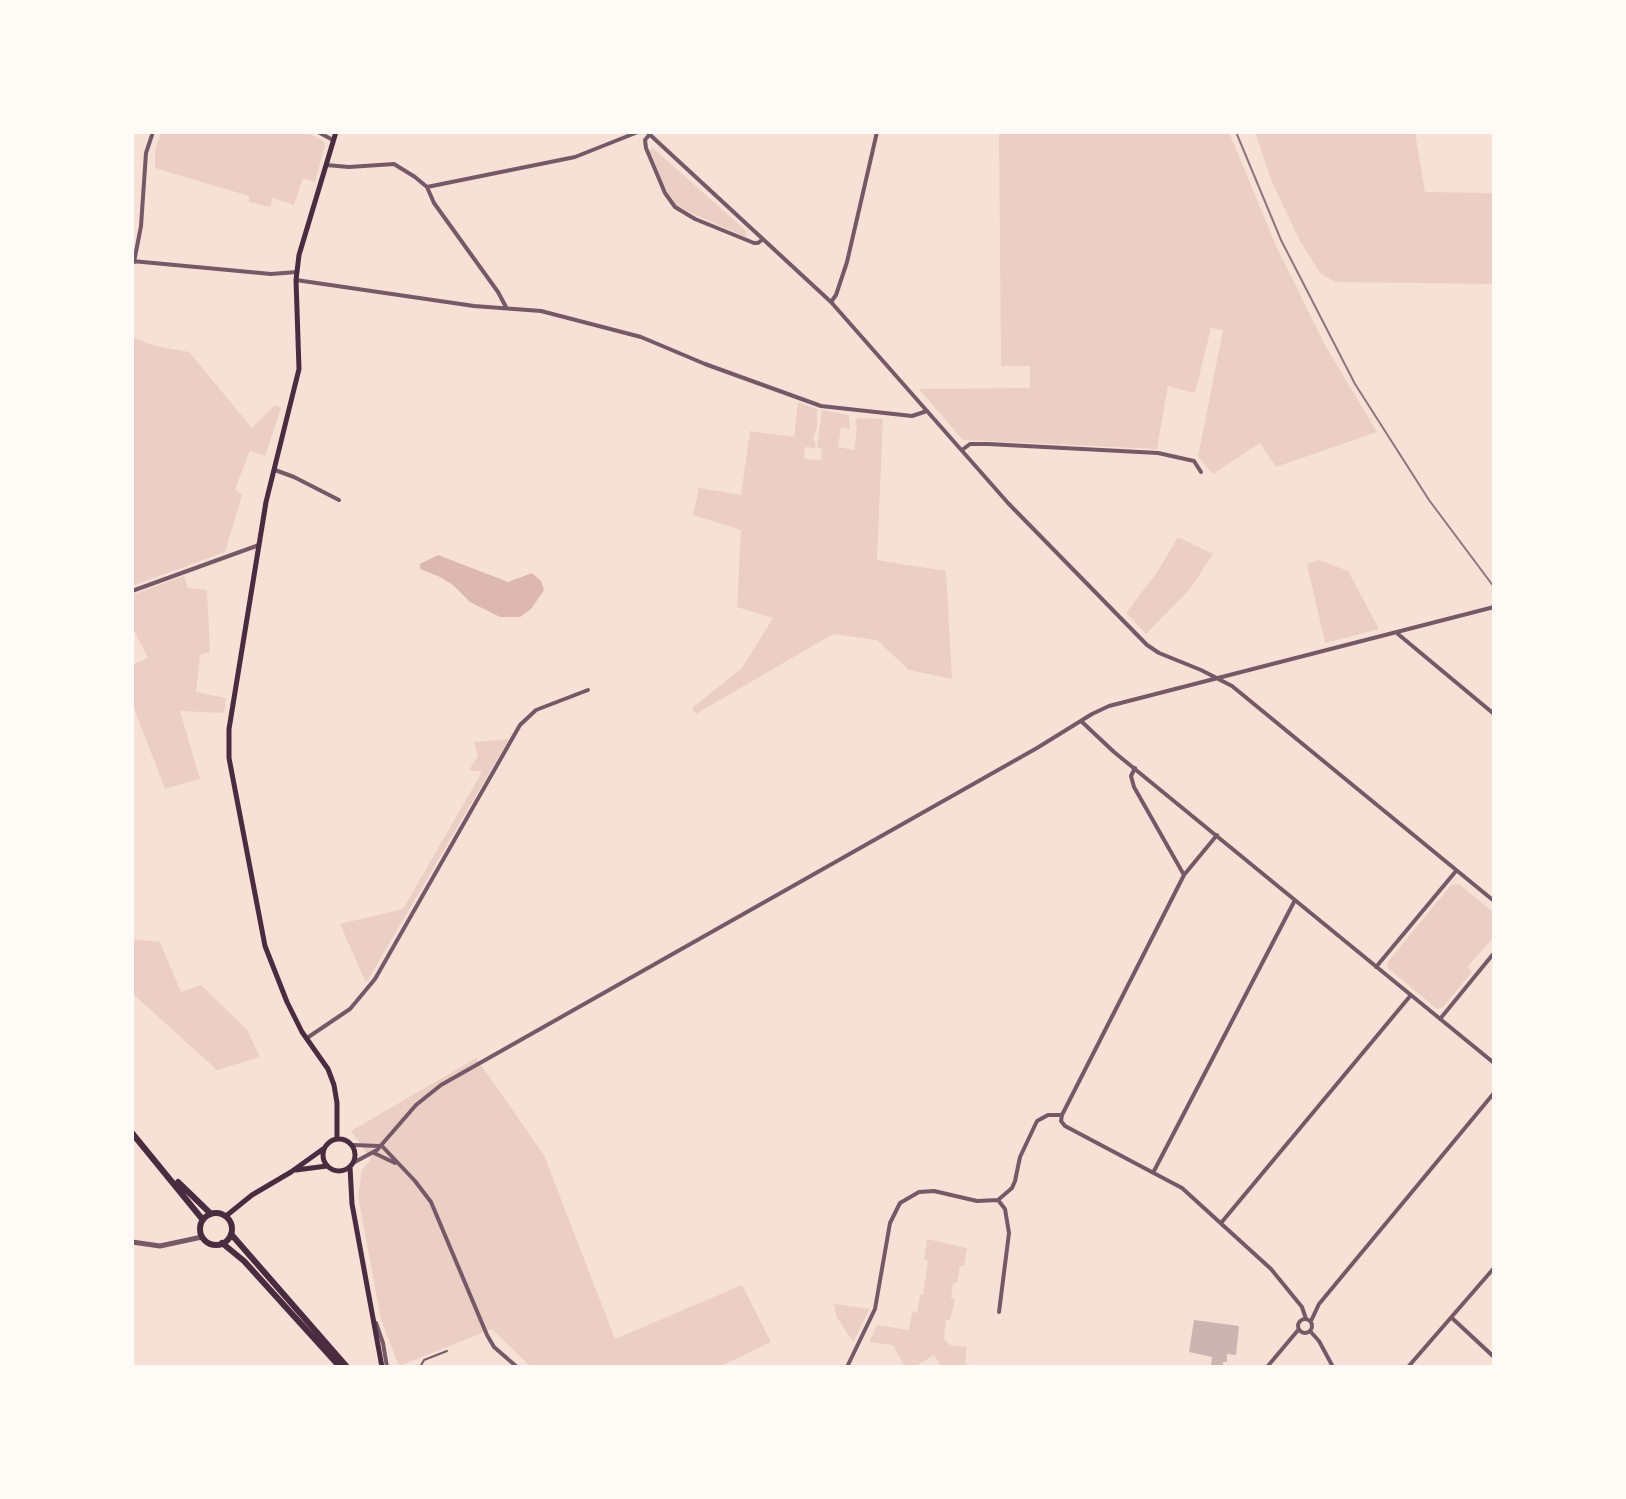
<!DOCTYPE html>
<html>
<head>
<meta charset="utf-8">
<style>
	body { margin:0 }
	#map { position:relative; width:1626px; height:1499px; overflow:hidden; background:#f7e1d7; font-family:Arial,sans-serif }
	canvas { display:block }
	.frame { position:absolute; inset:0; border:134px solid #fffaf5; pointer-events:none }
</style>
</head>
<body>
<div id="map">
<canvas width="1626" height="1499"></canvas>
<div class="frame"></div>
</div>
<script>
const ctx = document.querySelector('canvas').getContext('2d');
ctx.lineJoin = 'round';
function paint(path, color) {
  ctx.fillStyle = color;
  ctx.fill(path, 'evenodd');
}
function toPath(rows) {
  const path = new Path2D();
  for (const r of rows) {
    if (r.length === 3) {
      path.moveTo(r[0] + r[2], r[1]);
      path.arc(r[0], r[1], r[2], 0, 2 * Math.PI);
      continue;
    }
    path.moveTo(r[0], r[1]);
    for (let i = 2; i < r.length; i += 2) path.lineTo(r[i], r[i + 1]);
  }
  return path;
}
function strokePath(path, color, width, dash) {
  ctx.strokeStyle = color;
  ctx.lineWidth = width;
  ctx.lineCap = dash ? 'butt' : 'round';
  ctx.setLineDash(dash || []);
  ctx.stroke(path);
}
const green = toPath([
	[161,132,306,132,323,141,325,145,315,182,303,178,294,205,273,198,270,207,249,202,249,196,155,168,155,151],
	[999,132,1229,132,1277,248,1325,345,1377,432,1276,467,1260,443,1213,474,1198,457,1223,330,1211,328,1195,393,1168,386,1157,449,963,440,919,389,1030,388,1030,366,1001,366],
	[1255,132,1415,132,1425,192,1494,193,1494,284,1335,282,1320,273,1300,241,1272,182],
	[652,147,745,230,748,238,676,206,663,184,650,152],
	[132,337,155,346,189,352,252,428,275,405,281,408,265,456,250,451,235,489,242,495,225,552,132,586],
	[798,402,817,409,817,426,813,439,816,443,815,448,805,447,804,459,821,460,822,449,817,448,822,410,849,415,850,429,841,427,838,447,854,450,857,428,855,422,858,418,883,419,877,560,946,571,952,679,909,670,877,640,833,634,696,714,692,708,742,668,773,618,737,607,741,530,693,515,699,488,741,495,750,431,794,437],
	[1178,537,1213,554,1190,589,1146,634,1126,613,1158,571],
	[1319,560,1348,571,1379,629,1325,643,1307,564],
	[184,576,188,588,207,590,210,652,200,655,196,692,226,698,224,713,180,711,200,779,165,789,132,703,132,665,148,658,132,627,132,595],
	[509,739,366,983,340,924,403,909,482,772,469,770,478,756,474,742],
	[1459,884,1494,913,1494,937,1467,967,1472,972,1443,1007,1437,1009,1388,968,1387,963,1451,885],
	[132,939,160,942,181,992,201,985,247,1030,260,1057,217,1070,132,993],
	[476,1058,544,1155,615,1339,742,1285,771,1342,719,1367,531,1367,492,1329,399,1366,381,1320,358,1196,362,1170,371,1159,351,1131],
	[927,1239,967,1248,964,1266,960,1266,957,1283,953,1283,951,1298,955,1299,950,1320,946,1320,944,1339,950,1345,967,1347,965,1364,987,1367,941,1367,934,1355,914,1367,905,1367,893,1345,869,1342,877,1325,909,1330,912,1312,917,1313,920,1295,923,1295,928,1261,924,1259],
	[834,1304,870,1309,853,1342,836,1316]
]);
const water = toPath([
	[438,555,508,582,532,573,541,581,544,590,531,609,520,617,500,617,470,602,453,585,440,577,420,569,420,564]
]);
const building = toPath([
	[1194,1320,1239,1326,1236,1355,1227,1354,1227,1362,1223,1362,1223,1367,1211,1367,1212,1357,1189,1352]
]);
const service = toPath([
	[420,1367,424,1360,447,1351]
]);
const minor = toPath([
	[318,132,333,140],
	[647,132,831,302,1008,503,1147,645,1159,653,1201,670,1232,686,1494,901],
	[650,134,645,140,646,148,665,193,675,207,695,219,754,243,758,243,763,239],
	[326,165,349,167,394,164,415,177,427,187,434,203,498,292,506,307],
	[427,187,575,157,638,132],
	[132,261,271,274,297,272],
	[134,262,141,226,146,153,153,132],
	[296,280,474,306,541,311,641,337,705,364,821,406,912,416,927,411],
	[831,302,836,295,847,262,877,132],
	[962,450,970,444,988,444,1158,453,1194,461,1201,472],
	[275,470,294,477,339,500],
	[132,591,259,545],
	[1398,634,1494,714],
	[1081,721,1114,752,1494,1063],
	[1135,768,1131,776,1134,787,1184,875],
	[1376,967,1456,871],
	[1440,1019,1494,953],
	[307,1038,350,1009,375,979,520,725,536,710,588,690],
	[1062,1115,1061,1121,1065,1126,1182,1188,1271,1269,1302,1307,1306,1319],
	[1062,1115,1184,875,1217,835],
	[353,1145,379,1146],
	[381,1145,415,1181,431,1202,487,1335,494,1347,517,1367],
	[374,1153,395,1163],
	[353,1163,377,1150,416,1105,441,1085,1037,748,1092,714,1109,706,1494,607],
	[1154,1171,1295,900],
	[998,1200,1005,1209,1009,1233,999,1312],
	[1221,1223,1411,995],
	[1452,1318,1494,1357],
	[1305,1326,7],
	[1311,1321,1319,1304,1494,1093],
	[376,1323,383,1343,387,1367],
	[1310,1331,1319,1341,1333,1367],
	[847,1367,875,1309,890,1223,900,1203,919,1192,934,1191,977,1201,998,1200,1012,1188,1015,1181,1020,1157,1037,1121,1048,1115,1062,1115],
	[1267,1367,1299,1329],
	[1408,1367,1494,1268]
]);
const tertiary = toPath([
	[132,1242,160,1246,202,1237]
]);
const secondary = toPath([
	[336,132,299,255,296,280,299,369,266,502,229,729,229,758,265,946,287,1002,302,1032,328,1069,334,1085,337,1103,337,1138],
	[339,1155,16],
	[350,1167,352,1204,382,1367],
	[296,1170,327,1166],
	[226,1216,252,1195,291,1172,323,1149]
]);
const primary = toPath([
	[132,1133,203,1220],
	[178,1182,211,1214],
	[216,1229,16],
	[231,1234,347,1367],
	[222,1243,244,1261,340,1367]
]);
const rail = toPath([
	[1236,132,1281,240,1355,384,1429,500,1494,587]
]);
paint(green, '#ebcfc5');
paint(water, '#dcb8b0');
paint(building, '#ccb4b1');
strokePath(service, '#755966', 2);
strokePath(minor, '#755966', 4);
strokePath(tertiary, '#755966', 5);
strokePath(secondary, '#4a2c40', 5);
strokePath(primary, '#4a2c40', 6);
strokePath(rail, '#8f747c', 2);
</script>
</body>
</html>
